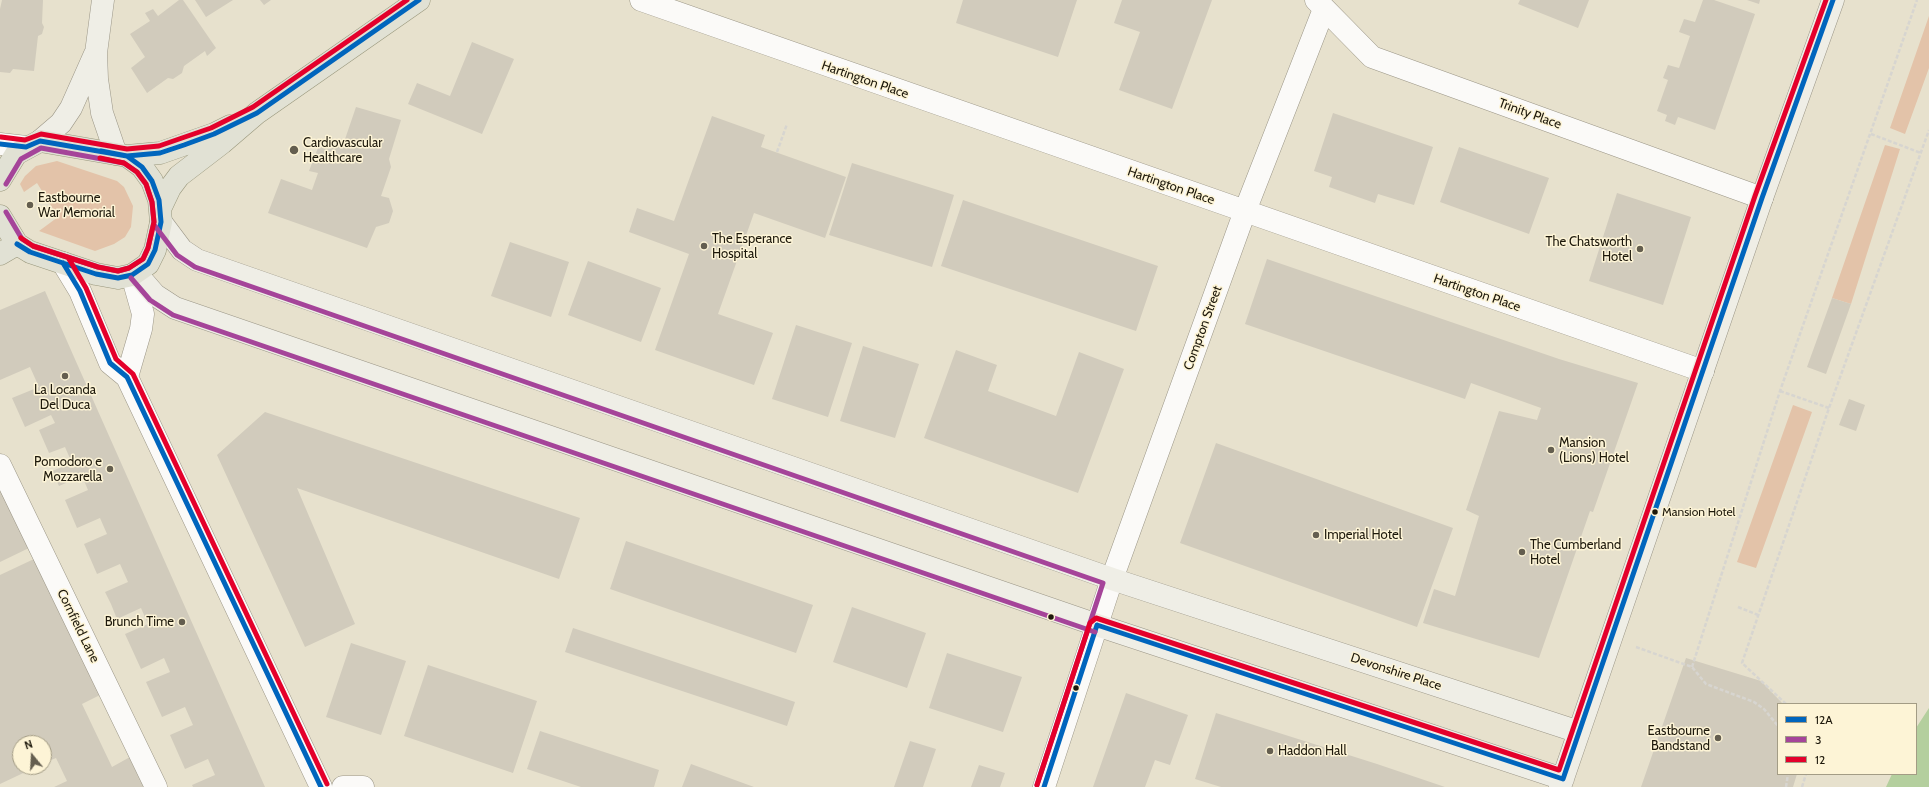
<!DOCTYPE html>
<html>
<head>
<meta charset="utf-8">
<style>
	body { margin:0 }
	#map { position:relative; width:1929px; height:787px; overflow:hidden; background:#e7e1cd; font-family:Cabin,sans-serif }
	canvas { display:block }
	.legend { position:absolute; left:1777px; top:703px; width:140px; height:72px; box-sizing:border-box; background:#fdf4d6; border:1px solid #a39c85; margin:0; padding:5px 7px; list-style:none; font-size:12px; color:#1d180b }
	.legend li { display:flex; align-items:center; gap:8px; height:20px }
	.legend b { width:20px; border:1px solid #a39c85 }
	.north { position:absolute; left:12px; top:735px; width:40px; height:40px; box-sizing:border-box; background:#fdf4d6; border:1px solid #a39c85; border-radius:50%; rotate:342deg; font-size:11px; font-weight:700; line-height:16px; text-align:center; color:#1d180b }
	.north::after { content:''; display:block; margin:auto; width:14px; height:18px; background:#645e4f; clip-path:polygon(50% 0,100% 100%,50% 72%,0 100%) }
</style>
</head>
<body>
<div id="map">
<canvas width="1929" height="787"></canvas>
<ul class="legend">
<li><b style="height:5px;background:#0065bd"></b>12A</li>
<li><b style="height:5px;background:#a54499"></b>3</li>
<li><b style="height:5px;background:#e4002b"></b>12</li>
</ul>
<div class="north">N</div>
</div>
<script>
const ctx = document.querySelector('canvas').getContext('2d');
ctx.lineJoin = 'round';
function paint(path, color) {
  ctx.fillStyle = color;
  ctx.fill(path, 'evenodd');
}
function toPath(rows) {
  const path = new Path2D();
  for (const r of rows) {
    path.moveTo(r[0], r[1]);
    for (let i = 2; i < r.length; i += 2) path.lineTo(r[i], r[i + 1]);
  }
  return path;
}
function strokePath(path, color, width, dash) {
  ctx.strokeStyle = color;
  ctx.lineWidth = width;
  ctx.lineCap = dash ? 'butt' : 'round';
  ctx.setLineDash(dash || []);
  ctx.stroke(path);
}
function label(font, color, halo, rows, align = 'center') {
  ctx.font = font + ' Cabin,sans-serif';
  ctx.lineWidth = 3;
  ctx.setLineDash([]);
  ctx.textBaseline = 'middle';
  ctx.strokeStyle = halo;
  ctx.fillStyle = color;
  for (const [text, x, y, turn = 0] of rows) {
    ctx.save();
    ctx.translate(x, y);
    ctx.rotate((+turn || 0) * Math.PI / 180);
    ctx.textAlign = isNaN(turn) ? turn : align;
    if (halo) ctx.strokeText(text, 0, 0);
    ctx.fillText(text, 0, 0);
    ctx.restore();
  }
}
const green = toPath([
	[1929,16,1929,68,1905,134,1890,128],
	[1885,145,1900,149,1851,304,1832,298],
	[57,161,117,181,124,187,133,206,131,227,125,237,114,244,95,251,39,231,58,217,37,183,24,192,20,184,25,176,36,166],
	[1793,405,1812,412,1756,568,1737,562]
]);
const water = toPath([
	[1929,708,1929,787,1886,787,1892,774,1916,774,1916,728]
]);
const building = toPath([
	[2,0,43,0,42,23,44,27,42,34,38,36,34,71,13,69,10,73,0,72,0,9],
	[179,0,183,0,216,48,207,56,205,51,184,66,182,73,173,79,168,78,147,93,131,68,145,57,130,34,150,21,145,13,153,9,158,16],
	[195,0,233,0,206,17],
	[260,0,271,0,264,5],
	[963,0,1077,0,1058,57,956,23],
	[1122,0,1212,0,1172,109,1119,90,1140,32,1114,23],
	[1520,0,1589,0,1578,28,1518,4],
	[1703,0,1714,0,1755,14,1715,130,1678,117,1675,125,1665,121,1667,115,1657,111,1668,80,1663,78,1668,65,1679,68,1690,36,1679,32,1684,19,1695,22],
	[1747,0,1760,0,1759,4],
	[472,42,514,59,482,134,408,104,417,83,450,96],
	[356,107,401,120,389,159,391,167,381,196,389,198,393,211,389,223,376,227,367,248,268,213,281,179,312,190,318,173,309,171,321,140,342,148],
	[1333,113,1433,147,1414,205,1378,194,1375,203,1329,187,1332,177,1314,171],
	[712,116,765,135,761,147,846,177,825,238,754,213,718,314,773,333,754,385,655,350,689,254,629,232,637,208,674,221],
	[1459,147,1549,178,1529,234,1440,202],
	[852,163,954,195,932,267,829,235],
	[1617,193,1691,217,1663,305,1589,281],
	[963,200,1158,266,1136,331,941,266],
	[510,242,569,262,551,317,491,296],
	[1267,259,1559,359,1638,383,1593,512,1590,511,1539,658,1423,623,1434,589,1455,596,1479,516,1466,510,1499,411,1537,420,1541,408,1471,383,1465,399,1245,324],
	[588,261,661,288,641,342,568,315],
	[45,291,74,357,265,787,193,787,192,785,215,775,208,759,185,769,170,735,193,725,185,707,162,717,146,682,170,672,164,658,141,669,125,634,148,624,141,608,117,619,111,604,105,592,128,582,120,564,97,574,84,544,107,534,100,518,77,528,65,500,88,490,82,476,59,486,52,471,72,463,65,447,49,453,39,430,55,423,51,415,25,427,12,398,39,387,30,367,0,380,0,310],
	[1832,298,1851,304,1826,374,1807,367],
	[796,325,852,343,828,417,772,399],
	[863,346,919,364,895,438,840,421],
	[956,350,997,365,988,391,1056,416,1079,352,1124,369,1078,493,924,438],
	[1849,399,1865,405,1856,431,1839,425],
	[265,412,580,518,559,579,297,488,355,624,305,647,217,455],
	[1216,443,1453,528,1417,627,1180,543],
	[0,486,29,548,0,562],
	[626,541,813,605,796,653,610,589],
	[34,559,100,695,82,704,112,767,130,757,144,787,54,787,67,781,56,758,44,763,44,743,20,743,20,767,36,767,0,784,0,575],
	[852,607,926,633,907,688,833,662],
	[573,628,795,702,787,726,565,652],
	[351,643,406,661,381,735,326,717],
	[947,653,1022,677,1003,732,929,708],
	[1686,658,1761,681,1783,704,1778,704,1778,774,1797,774,1793,787,1641,787],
	[428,665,537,701,513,773,404,736],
	[1126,693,1188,715,1170,765,1155,760,1145,787,1093,787],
	[1216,713,1377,764,1445,787,1221,787,1195,779],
	[540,731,659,770,654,787,581,787,527,769],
	[910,741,936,749,923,787,894,787],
	[691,764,754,787,682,787],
	[979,765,1005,773,1000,787,971,787]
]);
const path = toPath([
	[1871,134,1921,153],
	[777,152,787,124],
	[1780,391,1829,408],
	[1738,607,1758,615],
	[1636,647,1692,667,1706,684,1754,702,1764,709,1778,726],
	[1692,667,1780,391,1917,0],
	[1786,704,1742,663,1829,408,1929,130],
	[1786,787,1788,774],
	[1802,787,1806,774]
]);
const street = toPath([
	[641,0,1703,371],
	[1316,0,1372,57,1762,198],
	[0,144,26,147],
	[63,263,80,291,110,363,127,377,321,787],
	[127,377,141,329,143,314,132,275],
	[0,465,156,787],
	[343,787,363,787],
	[1044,787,1112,579,1245,211,1324,9]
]);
const secondary = toPath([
	[103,0,96,53,97,79,102,113,116,154],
	[40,141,61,123,71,108,95,54],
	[161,222,182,250,197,260,1112,579,1579,732],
	[136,273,155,295,175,308,1097,625,1563,779],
	[1560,787,1762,198,1833,0]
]);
const primary = toPath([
	[127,156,160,153,214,134,230,126],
	[0,180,16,154,40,141,127,156,142,167,152,181,159,200,161,222,155,250,148,264,132,275,118,278,96,274,30,252,17,244,0,216],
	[160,209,170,188,179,176,222,143,257,113,419,0],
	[0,254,17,244]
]);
const bus1 = toPath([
	[0,144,26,147,40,141,127,156,160,153,184,145,214,134,257,113,419,0],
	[17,244,30,252,96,274,118,278,132,275,148,264,155,250,161,222,159,200,152,181,142,167,127,156,101,151],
	[63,263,80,291,110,363,127,377,321,787],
	[1044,787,1097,625,1563,779,1762,198,1833,0]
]);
const bus2 = toPath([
	[6,184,21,159,41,148,124,163,137,172,146,184,152,202,154,222,148,248,143,259,129,268,118,271,98,267,33,246,22,239,6,212],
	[155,226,177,255,195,267,1103,583,1037,785],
	[131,278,150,300,173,315,1095,632]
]);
const bus3 = toPath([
	[1,137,25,140,41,134,127,149,159,146,182,138,211,128,253,107,407,0],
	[21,238,33,246,98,267,118,271,129,268,143,259,148,248,154,222,152,202,146,184,137,172,124,163,100,158],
	[69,259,86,288,116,359,133,374,327,784],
	[1037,785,1090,623,1096,618,1559,770,1755,196,1826,0]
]);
const markers = [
	[294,150,5,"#645e4f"],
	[30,205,4,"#645e4f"],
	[704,246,4,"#645e4f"],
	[1640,249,4,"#645e4f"],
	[65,376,4,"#645e4f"],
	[1551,450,4,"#645e4f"],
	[110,469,4,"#645e4f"],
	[1655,512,3.5,"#1d180b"],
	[1316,535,4,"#645e4f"],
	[1522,552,4,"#645e4f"],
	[1051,617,3.5,"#1d180b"],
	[182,622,4,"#645e4f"],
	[1076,688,3.5,"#1d180b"],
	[1718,738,4,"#645e4f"],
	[1270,751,4,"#645e4f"]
];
const busNames = [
	["Mansion Hotel",1662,512]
];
const streetNames = [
	["Hartington Place",865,80,19],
	["Trinity Place",1530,114,20],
	["Hartington Place",1171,186,19],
	["Hartington Place",1477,293,19],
	["Compton Street",1203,328,-70],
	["Cornfield Lane",78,626,64],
	["Devonshire Place",1396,672,18]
];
const poiNames = [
	["Cardiovascular",303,143],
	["Healthcare",303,158],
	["Eastbourne",38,198],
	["War Memorial",38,213],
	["The Esperance",712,239],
	["Hospital",712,254],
	["The Chatsworth",1632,242,"right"],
	["Hotel",1632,257,"right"],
	["La Locanda",65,390,"center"],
	["Del Duca",65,405,"center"],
	["Mansion",1559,443],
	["(Lions) Hotel",1559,458],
	["Pomodoro e",102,462,"right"],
	["Mozzarella",102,477,"right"],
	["Imperial Hotel",1324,535],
	["The Cumberland",1530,545],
	["Hotel",1530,560],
	["Brunch Time",174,622,"right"],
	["Eastbourne",1710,731,"right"],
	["Bandstand",1710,746,"right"],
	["Haddon Hall",1278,751]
];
paint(green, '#e3c3a9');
paint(water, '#b4cf9e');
paint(building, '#d1cbbc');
strokePath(street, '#9b9687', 23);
strokePath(secondary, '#9b9687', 23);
strokePath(primary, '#99977c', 23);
strokePath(path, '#d7d5d0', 2.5, [4, 2]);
strokePath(street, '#fbfaf8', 22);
strokePath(secondary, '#efeee6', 22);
strokePath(primary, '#e1e1d4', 22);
strokePath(bus1, '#0065bd', 5);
strokePath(bus2, '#a54499', 5);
strokePath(bus3, '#e4002b', 5);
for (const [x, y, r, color] of markers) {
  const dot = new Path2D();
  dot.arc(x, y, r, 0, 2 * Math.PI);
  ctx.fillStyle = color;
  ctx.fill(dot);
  strokePath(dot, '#fdf4d6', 1.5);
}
label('12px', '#1d180b', '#fdf4d6', busNames, 'left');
label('13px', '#1d180b', '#fdf4d6', streetNames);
label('13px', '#1d180b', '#fdf4d6', poiNames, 'left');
</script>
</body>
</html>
